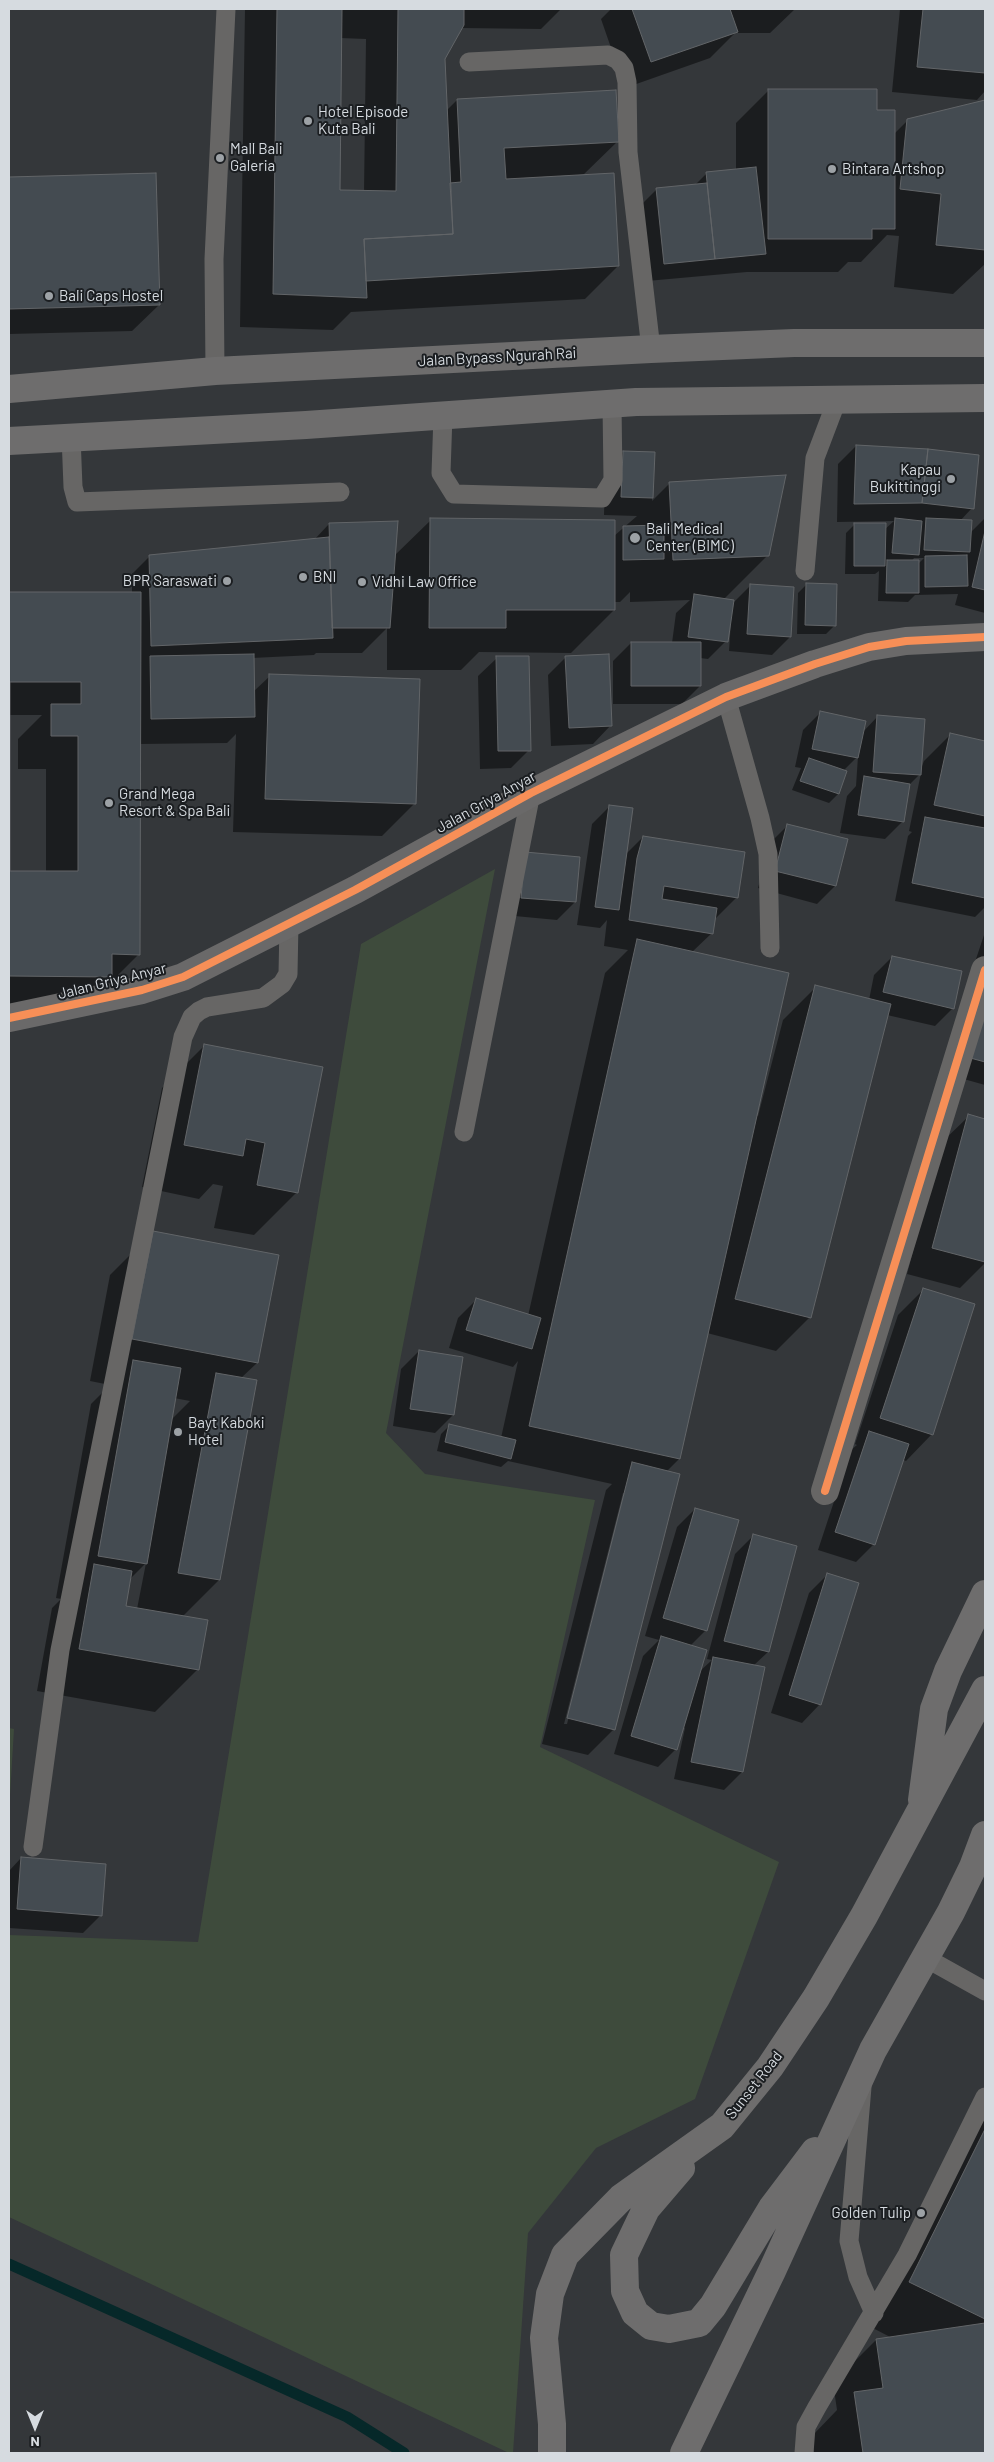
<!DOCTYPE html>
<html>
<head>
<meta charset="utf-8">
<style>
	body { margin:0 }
	#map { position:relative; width:994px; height:2462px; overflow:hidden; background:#34373a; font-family:Barlow,sans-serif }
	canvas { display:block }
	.frame { position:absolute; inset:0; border:10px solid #d6dbe0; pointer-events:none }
	.north { position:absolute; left:10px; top:2402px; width:50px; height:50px; -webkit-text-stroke:4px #1b1e21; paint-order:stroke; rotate:180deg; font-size:14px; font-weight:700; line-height:20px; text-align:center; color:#d6dbe0 }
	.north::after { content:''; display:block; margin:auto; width:18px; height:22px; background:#d6dbe0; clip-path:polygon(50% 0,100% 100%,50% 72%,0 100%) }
</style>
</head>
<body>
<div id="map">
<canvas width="994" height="2462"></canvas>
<div class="frame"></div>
<div class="north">N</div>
</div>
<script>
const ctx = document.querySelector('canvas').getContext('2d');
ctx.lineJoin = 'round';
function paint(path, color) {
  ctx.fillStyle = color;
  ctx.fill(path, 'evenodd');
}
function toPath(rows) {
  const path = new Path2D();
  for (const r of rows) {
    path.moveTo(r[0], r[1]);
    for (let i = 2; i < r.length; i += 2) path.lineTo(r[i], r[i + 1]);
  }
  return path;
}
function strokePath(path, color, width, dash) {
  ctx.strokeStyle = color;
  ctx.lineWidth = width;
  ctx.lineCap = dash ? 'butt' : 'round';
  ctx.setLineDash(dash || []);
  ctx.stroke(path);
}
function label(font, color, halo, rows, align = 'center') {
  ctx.font = font + ' Barlow,sans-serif';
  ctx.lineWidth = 4;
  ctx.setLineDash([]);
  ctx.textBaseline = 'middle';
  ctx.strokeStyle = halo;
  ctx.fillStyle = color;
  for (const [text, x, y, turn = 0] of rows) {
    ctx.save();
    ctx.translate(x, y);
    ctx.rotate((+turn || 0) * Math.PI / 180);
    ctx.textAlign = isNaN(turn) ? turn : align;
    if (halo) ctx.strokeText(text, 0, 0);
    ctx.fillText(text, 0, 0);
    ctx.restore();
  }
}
const green = toPath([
	[495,869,386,1433,425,1474,595,1500,540,1747,779,1862,695,2099,596,2148,528,2233,513,2453,509,2453,9,2217,9,1935,198,1942,361,944],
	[9,1728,14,1729,9,1812]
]);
const shadow = toPath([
	[245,9,561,9,541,29,461,28,444,58,446,111,457,100,618,141,582,176,618,266,585,299,351,312,333,330,240,327],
	[340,38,366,39,364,192,338,191],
	[611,9,795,9,770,33,735,33,710,58,625,88,601,19],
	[900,9,985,9,985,91,977,100,892,92],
	[769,90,876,111,894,134,908,120,985,102,985,264,953,294,894,287,899,236,887,235,861,262,848,262,838,272,747,272,647,281,639,207,657,189,694,186,707,173,736,170,736,123],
	[155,175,159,305,132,331,9,334,9,179],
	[856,446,972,508,960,521,970,533,985,518,985,613,955,605,958,594,915,595,908,602,878,601,879,571,875,574,845,574,846,533,855,524,884,530,894,521,837,522,838,464],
	[914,558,924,558,918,564,911,562],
	[623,452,654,453,652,501,669,484,768,555,723,600,732,604,751,585,790,637,772,655,729,651,731,621,729,621,726,641,708,659,700,658,700,686,682,704,613,704,613,661,631,643,672,643,676,613,690,600,630,602,630,592,620,602,614,602,614,610,571,653,479,652,461,670,387,670,387,628,362,653,316,653,314,655,252,658,253,692,270,676,415,803,382,836,233,832,236,734,227,743,140,744,139,954,106,987,9,1009,9,593,132,593,132,574,150,556,314,540,329,524,394,556,431,520,614,536,637,516,604,515,605,470],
	[9,715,42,715,18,739,18,769,46,769,46,872,9,872],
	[807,584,835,625,826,634,797,634,798,593],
	[566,657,611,725,593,744,551,746,548,675],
	[497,658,529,750,511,768,480,769,478,676],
	[821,712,862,733,878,716,920,771,924,761,950,735,985,742,985,907,975,917,895,901,908,836,912,832,909,831,921,773,908,786,903,821,885,839,840,833,847,796,856,786,858,756,843,771,838,794,829,803,792,790,801,768,795,767,803,730],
	[610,806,625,855,643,837,737,897,714,920,712,933,692,952,756,1115,758,1116,783,1020,816,987,869,1000,874,975,892,957,953,1008,935,1026,887,1015,809,1318,776,1351,707,1333,679,1459,666,1472,614,1729,588,1755,542,1744,606,1490,612,1484,508,1461,501,1467,437,1451,441,1434,450,1425,501,1438,518,1361,513,1367,449,1348,458,1318,476,1300,528,1316,605,973,628,950,604,946,607,920,600,928,577,925,592,824],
	[623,1493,626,1493,567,1724,564,1724],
	[788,825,835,886,817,904,758,888,770,843],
	[508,871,575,902,557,920,504,915],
	[985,932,985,1085,946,1074,964,995],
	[205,1045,297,1192,254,1235,214,1228,223,1186,213,1184,199,1199,142,1187,162,1088],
	[969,1116,985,1120,985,1263,960,1288,907,1274,942,1142],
	[153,1232,257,1363,241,1378,219,1580,182,1617,198,1669,155,1712,37,1691,52,1608,61,1599,56,1598,91,1404,110,1385,90,1381,110,1275],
	[174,1398,190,1401,171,1420],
	[146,1563,137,1609,124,1607,129,1580],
	[924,1289,932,1434,906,1461,902,1459,874,1544,856,1562,818,1550,851,1450,857,1445,855,1444,898,1315],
	[419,1351,453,1415,435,1433,393,1426,401,1369],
	[695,1509,706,1630,690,1646,699,1672,712,1660,707,1659,735,1554,753,1536,795,1546,768,1652,753,1666,742,1772,724,1790,674,1779,685,1728,683,1727,676,1749,658,1767,614,1754,643,1656,659,1640,645,1636,677,1527],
	[827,1575,820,1704,802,1723,771,1713,809,1593],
	[21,1858,101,1915,83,1933,9,1928,9,1871],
	[985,2088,985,2453,814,2453,812,2436,837,2410,833,2383,876,2340,892,2338,867,2325]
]);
const stream = toPath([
	[9,2264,347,2417,404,2453]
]);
const building = toPath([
	[277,9,342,9,340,190,396,191,398,9,464,9,464,25,445,59,453,234,364,239,367,298,273,294,277,9],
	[632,9,730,9,738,32,651,62,632,9],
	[923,9,985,9,985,73,917,67,923,9],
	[768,89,877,89,877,110,895,110,895,229,872,229,872,239,768,239,768,89],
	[616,90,619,142,504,148,506,179,614,173,619,266,366,281,364,239,453,234,450,183,461,182,457,99,616,90],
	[985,100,985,250,936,245,941,194,900,189,907,119,985,100],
	[756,167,766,254,715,259,706,172,756,167],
	[156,173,160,305,9,309,9,177,156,173],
	[707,183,715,259,664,264,656,188,707,183],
	[856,445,928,449,922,503,854,504,856,445],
	[928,449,979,455,974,509,922,503,928,449],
	[623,451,655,452,653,498,621,497,623,451],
	[786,475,769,556,673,560,669,482,786,475],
	[430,518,615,520,615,610,506,610,506,628,429,628,430,518],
	[895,518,922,521,919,555,892,553,895,518],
	[926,518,972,520,970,552,924,550,926,518],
	[398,521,390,628,332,628,329,523,398,521],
	[854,523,886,523,885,566,854,566,854,523],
	[664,525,664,559,623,560,623,526,664,525],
	[985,531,985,590,972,587,985,531],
	[329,537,333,638,151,646,149,555,329,537],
	[967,555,968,586,925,587,925,556,967,555],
	[887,560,919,560,919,593,886,593,887,560],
	[806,583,837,584,836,626,805,625,806,583],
	[750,584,794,587,791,637,747,634,750,584],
	[9,592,141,592,140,955,112,954,112,977,9,976,9,592],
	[10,682,81,682,81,704,51,704,51,736,78,736,78,871,10,871,10,682],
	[694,594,734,600,728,642,688,637,694,594],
	[631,642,701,642,701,686,631,686,631,642],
	[254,654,255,717,151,719,150,656,254,654],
	[609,654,612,726,569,728,565,656,609,654],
	[496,656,529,656,531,751,498,751,496,656],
	[269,674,420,679,416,804,265,799,269,674],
	[820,711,866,721,858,758,812,749,820,711],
	[877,715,925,719,921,775,873,772,877,715],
	[950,733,985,741,985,816,934,805,950,733],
	[809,758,847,771,839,794,800,781,809,758],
	[864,776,910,784,904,822,858,815,864,776],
	[609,805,633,808,619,910,595,907,609,805],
	[925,817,985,828,985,898,912,883,925,817],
	[787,824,848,839,836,886,775,871,787,824],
	[643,836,745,852,738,898,664,886,662,899,717,908,713,934,629,920,637,858,643,836],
	[525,852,580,857,576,902,521,898,525,852],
	[637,939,789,973,680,1459,529,1426,637,939],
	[892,956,962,971,954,1009,883,992,892,956],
	[815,985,891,1004,811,1318,735,1299,815,985],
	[985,989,985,1062,963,1056,985,989],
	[204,1044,323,1067,298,1193,257,1185,265,1143,246,1139,243,1156,184,1145,204,1044],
	[968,1114,985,1119,985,1262,932,1248,968,1114],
	[153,1231,279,1255,258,1363,132,1339,153,1231],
	[923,1288,975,1304,933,1435,880,1418,923,1288],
	[476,1298,541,1318,532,1349,466,1330,476,1298],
	[419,1350,463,1357,454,1415,410,1409,419,1350],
	[133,1360,181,1368,147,1564,98,1556,133,1360],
	[216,1373,257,1380,220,1580,178,1573,216,1373],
	[449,1424,516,1440,511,1459,445,1442,449,1424],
	[869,1431,909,1444,875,1545,835,1532,869,1431],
	[632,1462,680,1474,615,1730,567,1718,632,1462],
	[695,1508,739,1520,707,1631,663,1618,695,1508],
	[753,1534,797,1546,769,1652,724,1641,753,1534],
	[94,1564,132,1571,126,1606,208,1620,199,1670,79,1649,94,1564],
	[827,1573,859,1583,821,1705,789,1695,827,1573],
	[661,1636,707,1650,677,1750,631,1736,661,1636],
	[713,1657,765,1667,743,1772,691,1762,713,1657],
	[21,1857,106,1864,102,1916,17,1909,21,1857],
	[985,2129,985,2319,909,2282,985,2129],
	[985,2323,985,2453,863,2453,854,2392,883,2388,876,2339,985,2323]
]);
const lane = toPath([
	[469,62,608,55,618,60,624,68,627,82,628,152,651,349],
	[215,371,214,259,226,9],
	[443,415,441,473,454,494,602,498,613,480,612,404],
	[71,436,73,487,77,502,340,492],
	[805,571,815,458,837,400],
	[726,697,760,818,768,854,770,948],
	[464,1132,531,793],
	[33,1847,60,1650,183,1037,192,1017,199,1011,207,1007,263,998,282,984,288,974,289,923],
	[924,1957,985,1991],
	[862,2087,849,2241,858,2277,874,2313],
	[804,2453,806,2427,817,2407,907,2255,985,2097]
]);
const street = toPath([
	[825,1491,985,970]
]);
const secondary = toPath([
	[9,1018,142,990,183,977,355,890,531,793,726,697,815,664,869,647,906,641,985,637]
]);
const highway = toPath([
	[9,389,215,371,651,349,794,343,985,343],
	[9,441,306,425,636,402,985,398],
	[922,1800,934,1709,948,1671,985,1594],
	[681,2168,646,2209,624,2255,625,2291,635,2313,651,2326,669,2329,699,2323,713,2306,772,2208,815,2151],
	[552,2453,552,2424,544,2338,550,2294,565,2255,621,2198,722,2126,770,2067,816,1998,864,1916,985,1690],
	[684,2453,772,2271,873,2050,951,1912,973,1867,985,1835]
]);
const cycleway = toPath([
	[9,1018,142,990,183,977,355,890,531,793,726,697,815,664,869,647,906,641,985,637],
	[825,1491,985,970]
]);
const markers = [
	[308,121,5,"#9da2a6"],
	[220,158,5,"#9da2a6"],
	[832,169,5,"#9da2a6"],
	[49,296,5,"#9da2a6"],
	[951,479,5,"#9da2a6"],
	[635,538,6,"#9da2a6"],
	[303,577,5,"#9da2a6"],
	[227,581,5,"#9da2a6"],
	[362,582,5,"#9da2a6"],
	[109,803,5,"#9da2a6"],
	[178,1432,5,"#9da2a6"],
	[921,2213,5,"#9da2a6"]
];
const poiNames = [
	["Hotel Episode",318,112],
	["Kuta Bali",318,129],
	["Mall Bali",230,149],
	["Galeria",230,166],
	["Bintara Artshop",842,169],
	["Bali Caps Hostel",59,296],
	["Kapau",941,470,"right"],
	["Bukittinggi",941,487,"right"],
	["Bali Medical",646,529],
	["Center (BIMC)",646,546],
	["BNI",313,577],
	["BPR Saraswati",217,581,"right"],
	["Vidhi Law Office",372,582],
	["Grand Mega",119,794],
	["Resort & Spa Bali",119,811],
	["Bayt Kaboki",188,1423],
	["Hotel",188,1440],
	["Golden Tulip",911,2213,"right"]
];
const streetNames = [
	["Jalan Bypass Ngurah Rai",497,357,-3],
	["Jalan Griya Anyar",486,802,-29],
	["Jalan Griya Anyar",112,981,-14],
	["Sunset Road",754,2085,-52]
];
paint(green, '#3e4b3c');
paint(shadow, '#0007');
strokePath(stream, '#062829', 11);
paint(building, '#444b51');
strokePath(building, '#626568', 1);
strokePath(lane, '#676665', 19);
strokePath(street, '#676665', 28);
strokePath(secondary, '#6a6969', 28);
strokePath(highway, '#6e6d6d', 28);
strokePath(cycleway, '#f78f57', 8);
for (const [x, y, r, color] of markers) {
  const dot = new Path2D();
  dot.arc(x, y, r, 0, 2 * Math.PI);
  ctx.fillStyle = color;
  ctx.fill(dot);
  strokePath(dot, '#1b1e21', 2);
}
label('15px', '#d6dbe0', '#1b1e21', poiNames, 'left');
label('15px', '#d6dbe0', '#1b1e21', streetNames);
</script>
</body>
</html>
